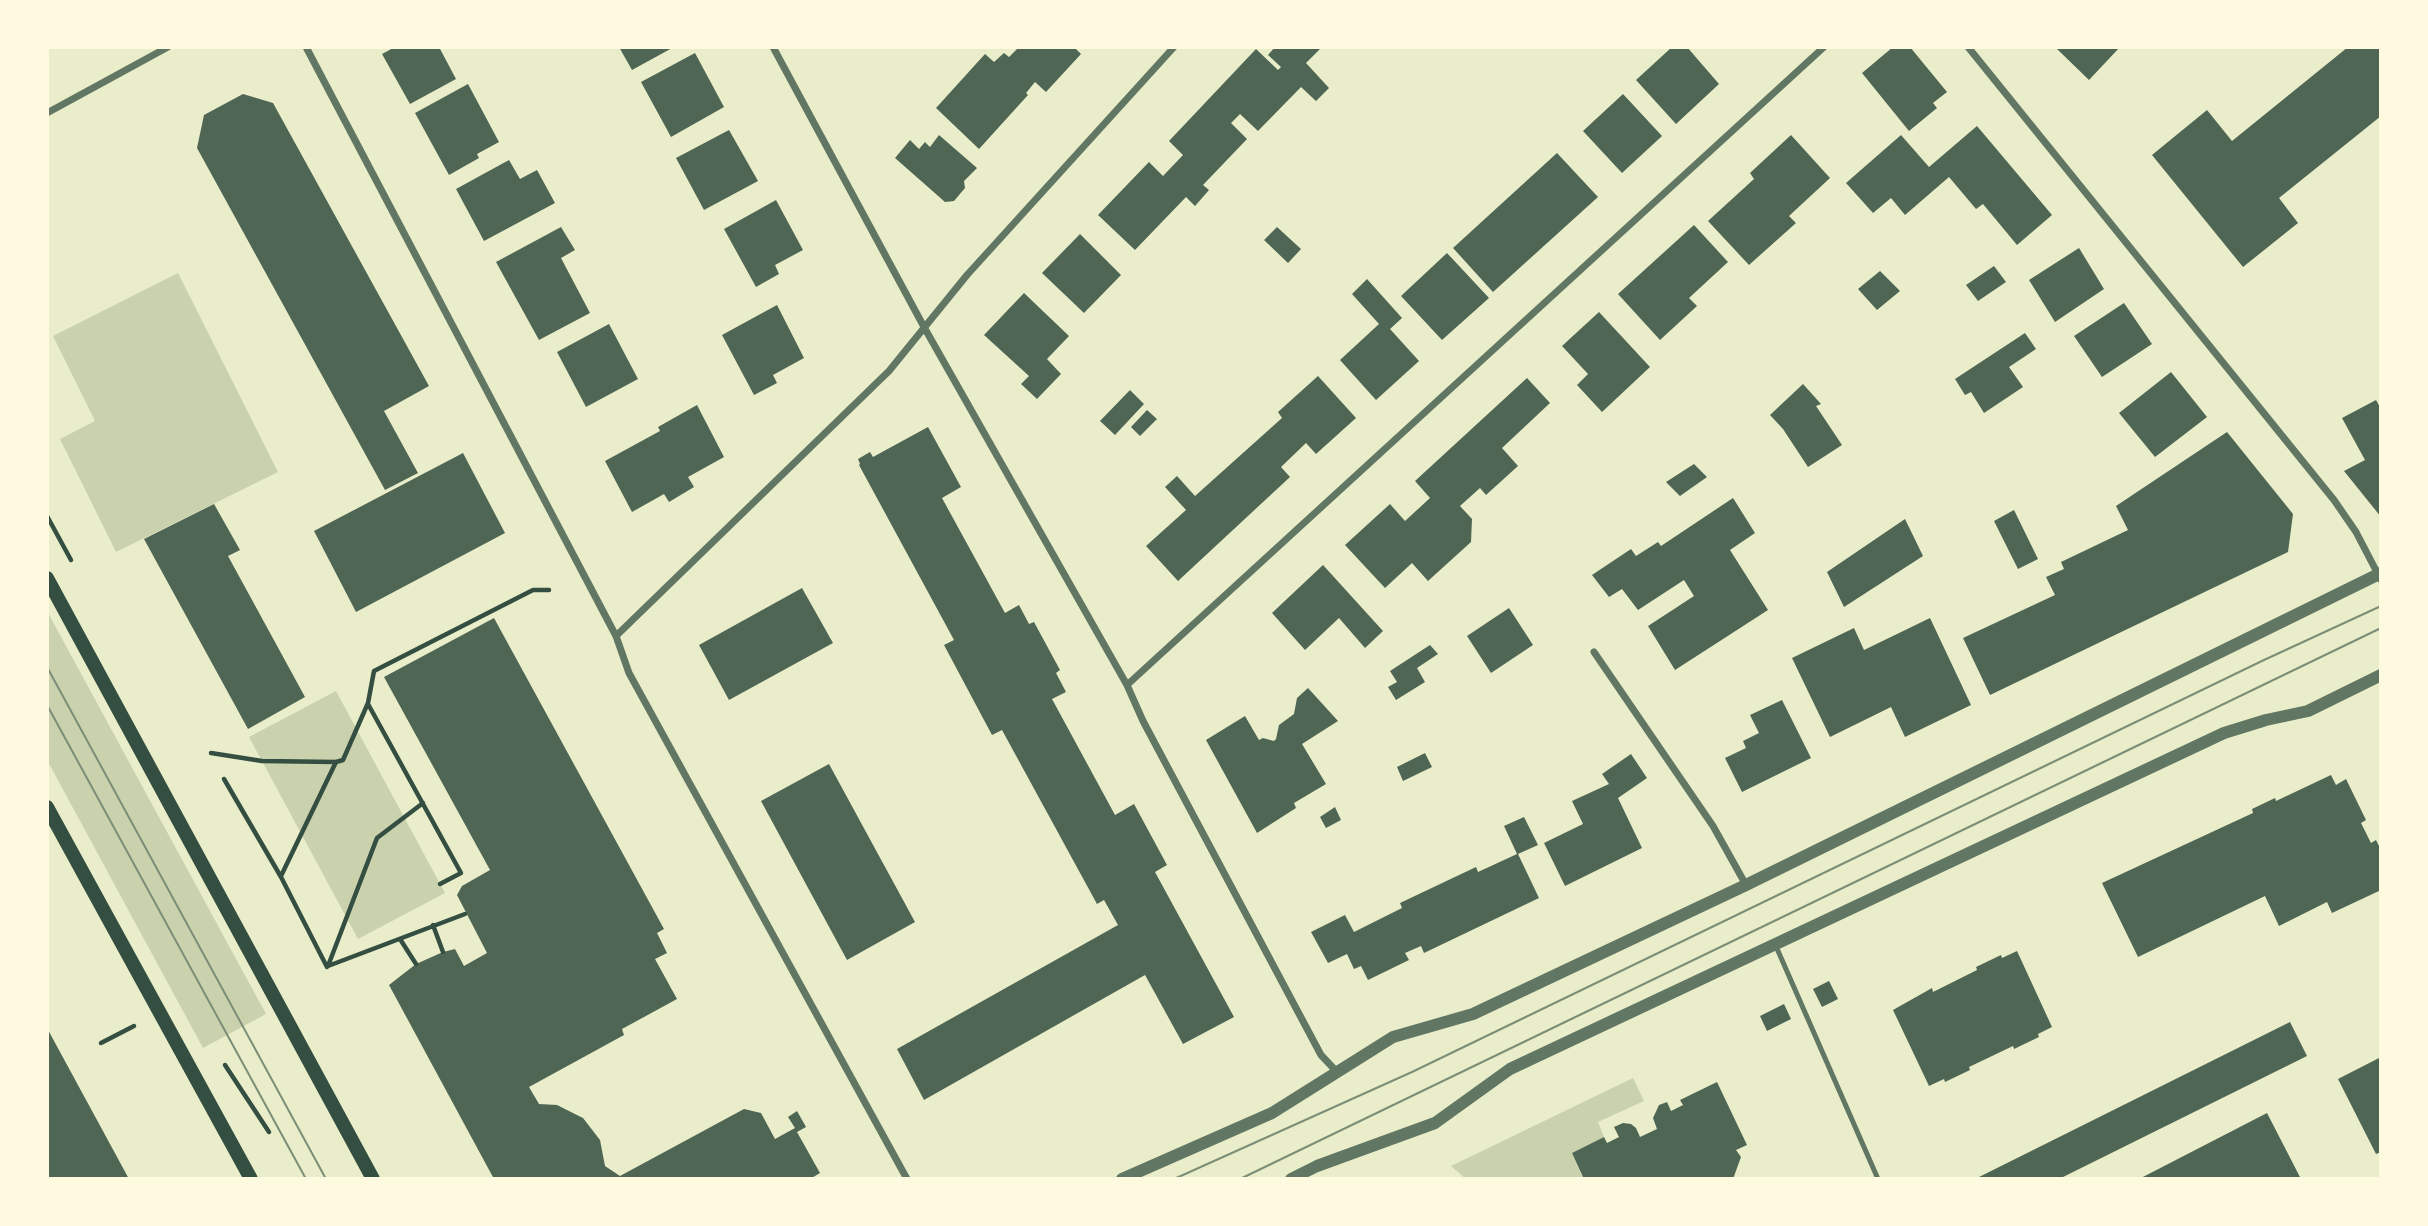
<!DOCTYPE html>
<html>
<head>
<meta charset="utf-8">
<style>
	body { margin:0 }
	#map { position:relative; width:2428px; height:1226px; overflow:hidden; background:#e9edc9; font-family:Poppins,sans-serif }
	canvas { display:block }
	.frame { position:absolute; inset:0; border:49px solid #fefae0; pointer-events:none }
</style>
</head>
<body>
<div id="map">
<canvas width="2428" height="1226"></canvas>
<div class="frame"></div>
</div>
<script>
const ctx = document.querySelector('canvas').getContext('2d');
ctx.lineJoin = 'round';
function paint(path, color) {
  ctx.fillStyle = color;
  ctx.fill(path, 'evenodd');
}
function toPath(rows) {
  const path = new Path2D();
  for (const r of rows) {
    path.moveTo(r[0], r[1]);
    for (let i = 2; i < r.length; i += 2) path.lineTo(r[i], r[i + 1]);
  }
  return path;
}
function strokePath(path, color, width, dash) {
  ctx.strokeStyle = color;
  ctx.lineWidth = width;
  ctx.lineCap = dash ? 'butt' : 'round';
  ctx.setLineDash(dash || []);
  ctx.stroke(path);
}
const green = toPath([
	[178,273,278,472,116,552,60,439,95,421,53,336],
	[47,611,266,1014,203,1048,47,760],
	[336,691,445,893,358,939,249,737],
	[1633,1078,1644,1101,1598,1122,1604,1137,1572,1153,1584,1179,1466,1179,1451,1166]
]);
const building = toPath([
	[395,47,439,47,456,79,410,104,382,54],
	[619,47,674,47,632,70],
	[1019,47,1074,47,1081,54,1046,92,1035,82,1026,93,1028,95,979,149,936,108,985,54,994,62,1004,53,1009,57],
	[1275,47,1322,47,1306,63,1329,88,1316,101,1301,87,1258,131,1240,114,1231,123,1247,139,1203,185,1209,190,1195,206,1186,197,1135,250,1098,215,1149,162,1163,176,1183,155,1169,141,1256,49,1278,70,1281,67,1268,55],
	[1672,47,1687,47,1719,84,1676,124,1636,80],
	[1893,47,1910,47,1947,92,1933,103,1937,108,1909,131,1862,73],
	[2055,47,2120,47,2089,80],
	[2348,47,2381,47,2381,116,2279,198,2298,223,2243,267,2152,155,2207,110,2232,141],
	[695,53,724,107,671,137,641,82],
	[468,84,499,142,477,154,479,158,449,175,415,113],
	[243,94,273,103,429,386,384,411,418,473,385,490,197,148,204,115],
	[1623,94,1662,136,1622,173,1583,131],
	[1977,126,2052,215,2017,245,1983,204,1976,209,1949,177,1905,215,1891,198,1873,213,1846,183,1901,135,1929,167],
	[729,130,758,181,704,210,676,158],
	[939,135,977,168,964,181,965,188,954,201,945,202,895,158,910,140,919,149,925,142,930,147],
	[1791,135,1830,178,1789,216,1796,223,1749,265,1708,221,1754,179,1750,173],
	[1557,153,1598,197,1493,292,1453,248],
	[509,160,520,179,537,170,555,203,484,241,456,189],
	[776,200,803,250,775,265,779,274,756,287,724,229],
	[1694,225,1728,262,1689,298,1697,306,1660,340,1618,294],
	[561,227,575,250,561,258,590,313,539,340,496,262],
	[1277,227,1301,249,1288,263,1264,240],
	[1080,234,1121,275,1084,313,1042,273],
	[2079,248,2104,289,2055,322,2029,280],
	[1447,253,1489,298,1442,340,1401,296],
	[1994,266,2006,282,1978,301,1966,285],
	[1880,271,1900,291,1877,310,1858,289],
	[1367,279,1402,318,1390,329,1419,361,1376,400,1340,360,1379,324,1352,294],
	[1024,293,1069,336,1047,359,1061,374,1037,399,1021,384,1029,376,984,335],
	[2124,303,2152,344,2102,377,2074,336],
	[777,305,804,358,773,375,777,383,754,395,722,335],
	[1599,312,1650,367,1602,412,1577,385,1588,374,1562,346],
	[609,324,638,379,586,407,557,352],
	[2025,333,2036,349,2009,367,2023,387,1984,413,1971,392,1965,395,1955,379],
	[2171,372,2207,417,2155,457,2119,413],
	[1318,376,1356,418,1316,454,1306,443,1281,467,1290,477,1178,581,1146,546,1186,510,1165,487,1177,476,1195,496,1282,418,1278,412],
	[1527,378,1550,403,1502,448,1518,466,1486,495,1480,488,1460,506,1472,519,1471,542,1428,581,1412,563,1385,588,1345,545,1390,504,1405,521,1430,498,1415,481],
	[1803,384,1821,404,1816,406,1842,445,1808,467,1783,429,1770,415],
	[1130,390,1144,404,1115,435,1100,421],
	[2376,400,2381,409,2381,517,2344,471,2365,460,2342,418],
	[697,405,724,457,688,477,694,487,669,502,664,494,632,512,605,461,660,431,658,427],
	[1147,410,1157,419,1140,436,1131,427],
	[928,427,961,487,942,498,1005,613,1019,605,1029,624,1034,622,1060,670,1056,673,1066,692,1052,699,1115,815,1134,804,1167,865,1155,872,1234,1017,1183,1044,1145,975,924,1100,897,1049,1118,925,1104,900,1097,904,1002,730,992,735,944,645,954,640,859,465,860,464,858,459,870,452,873,457],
	[2227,432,2293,514,2288,552,1990,695,1963,638,2055,595,2046,577,2064,569,2061,562,2128,530,2116,506],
	[463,453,505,533,356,612,314,531],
	[1694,464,1707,477,1680,496,1666,482],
	[1733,498,1755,533,1730,550,1768,610,1675,670,1648,626,1694,596,1684,580,1638,610,1622,589,1609,597,1592,575,1631,549,1636,556,1658,542,1661,546],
	[214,504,240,550,228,556,305,697,248,729,144,539],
	[2014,510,2038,559,2018,569,1994,521],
	[1905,519,1923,556,1844,607,1827,572],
	[1323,565,1383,631,1365,648,1339,618,1305,650,1272,613],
	[802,588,833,643,729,700,699,645],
	[1509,608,1533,645,1491,673,1467,636],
	[494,618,664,929,657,933,667,953,655,959,677,999,622,1029,624,1035,529,1087,539,1104,557,1105,583,1118,600,1140,605,1166,620,1176,744,1109,761,1113,775,1139,795,1128,788,1117,797,1111,806,1127,797,1132,820,1173,810,1179,494,1179,389,985,416,964,443,952,455,949,464,966,487,953,457,895,462,886,490,870,384,677],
	[1930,618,1971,705,1905,737,1891,707,1830,737,1792,658,1854,628,1864,650],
	[1430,645,1438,654,1417,668,1425,682,1396,700,1388,687,1397,682,1390,671],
	[1308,688,1338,721,1302,744,1326,784,1294,803,1296,808,1257,833,1206,740,1245,716,1259,740,1263,738,1274,741,1276,739,1279,725,1294,714,1297,698],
	[1782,700,1811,758,1742,792,1725,758,1746,748,1743,741,1759,733,1750,715],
	[1425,753,1432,767,1403,781,1397,767],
	[1631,754,1647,778,1618,798,1642,848,1565,886,1544,843,1583,824,1572,801,1609,784,1602,774],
	[829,764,915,922,847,960,761,801],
	[2331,775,2336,785,2346,779,2366,820,2361,823,2371,843,2376,840,2381,850,2381,890,2332,913,2327,902,2279,926,2265,896,2138,957,2102,883,2253,813,2252,809,2275,798,2276,801],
	[1335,807,1341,820,1326,828,1320,817],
	[1524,817,1538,845,1518,854,1539,898,1424,953,1421,946,1405,953,1409,960,1368,980,1361,966,1354,969,1347,954,1328,963,1311,932,1345,915,1354,932,1402,908,1400,903,1476,867,1478,872,1517,854,1504,826],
	[2017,951,2052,1027,2038,1034,2039,1037,2014,1049,2013,1046,1969,1067,1970,1070,1945,1082,1944,1079,1929,1086,1893,1010,1932,988,1933,992,1977,970,1976,967,2001,955,2002,958],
	[1829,981,1838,999,1822,1007,1813,989],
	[1784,1004,1791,1019,1767,1031,1760,1016],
	[2290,1022,2307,1056,2059,1179,1975,1179],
	[47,1028,129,1179,47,1179],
	[2381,1057,2381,1152,2376,1154,2338,1079],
	[1717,1082,1747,1145,1736,1150,1741,1157,1733,1179,1584,1179,1572,1153,1604,1137,1607,1143,1619,1137,1614,1127,1623,1123,1631,1124,1636,1128,1640,1137,1657,1129,1653,1118,1659,1105,1667,1102,1671,1111,1683,1105,1680,1100],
	[2267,1113,2301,1179,2139,1179]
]);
const path = toPath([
	[47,516,71,560],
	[368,704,461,873,440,884],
	[211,753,262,761,336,762,343,760,368,703,374,671,533,590,549,590],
	[224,779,281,877,327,967],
	[281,876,336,762],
	[433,925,443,952],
	[400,939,416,964],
	[328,966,377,838,423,803],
	[328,966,465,914],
	[101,1043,134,1026],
	[225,1065,269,1132]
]);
const service = toPath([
	[1775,944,1878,1179]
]);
const minor = toPath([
	[306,47,616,636,629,673,907,1179],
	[773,47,924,327,1127,685,1143,721,1321,1055,1337,1072],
	[1968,47,2334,500,2356,532,2381,580],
	[47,113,168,47],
	[616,636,889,371,967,275,1174,47],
	[1594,652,1713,826,1746,885],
	[1127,685,1824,47]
]);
const tertiary = toPath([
	[1122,1179,1272,1113,1393,1037,1473,1014,1746,885,2381,573],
	[1291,1179,1317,1166,1435,1123,1510,1069,2224,733,2266,720,2308,711,2381,675]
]);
const secondary = toPath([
	[47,578,373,1179],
	[47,807,251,1179]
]);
const tram = toPath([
	[47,667,326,1179],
	[47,705,306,1179],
	[1174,1179,1412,1072,2264,660,2381,606],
	[1240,1179,2381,628]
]);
paint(green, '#cad2ad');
paint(building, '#4f6655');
strokePath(path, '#344e41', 4.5);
strokePath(service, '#617663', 5);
strokePath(minor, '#617663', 7);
strokePath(tertiary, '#617663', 12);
strokePath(secondary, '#344e41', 14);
strokePath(tram, '#7c8e77', 2);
</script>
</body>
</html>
